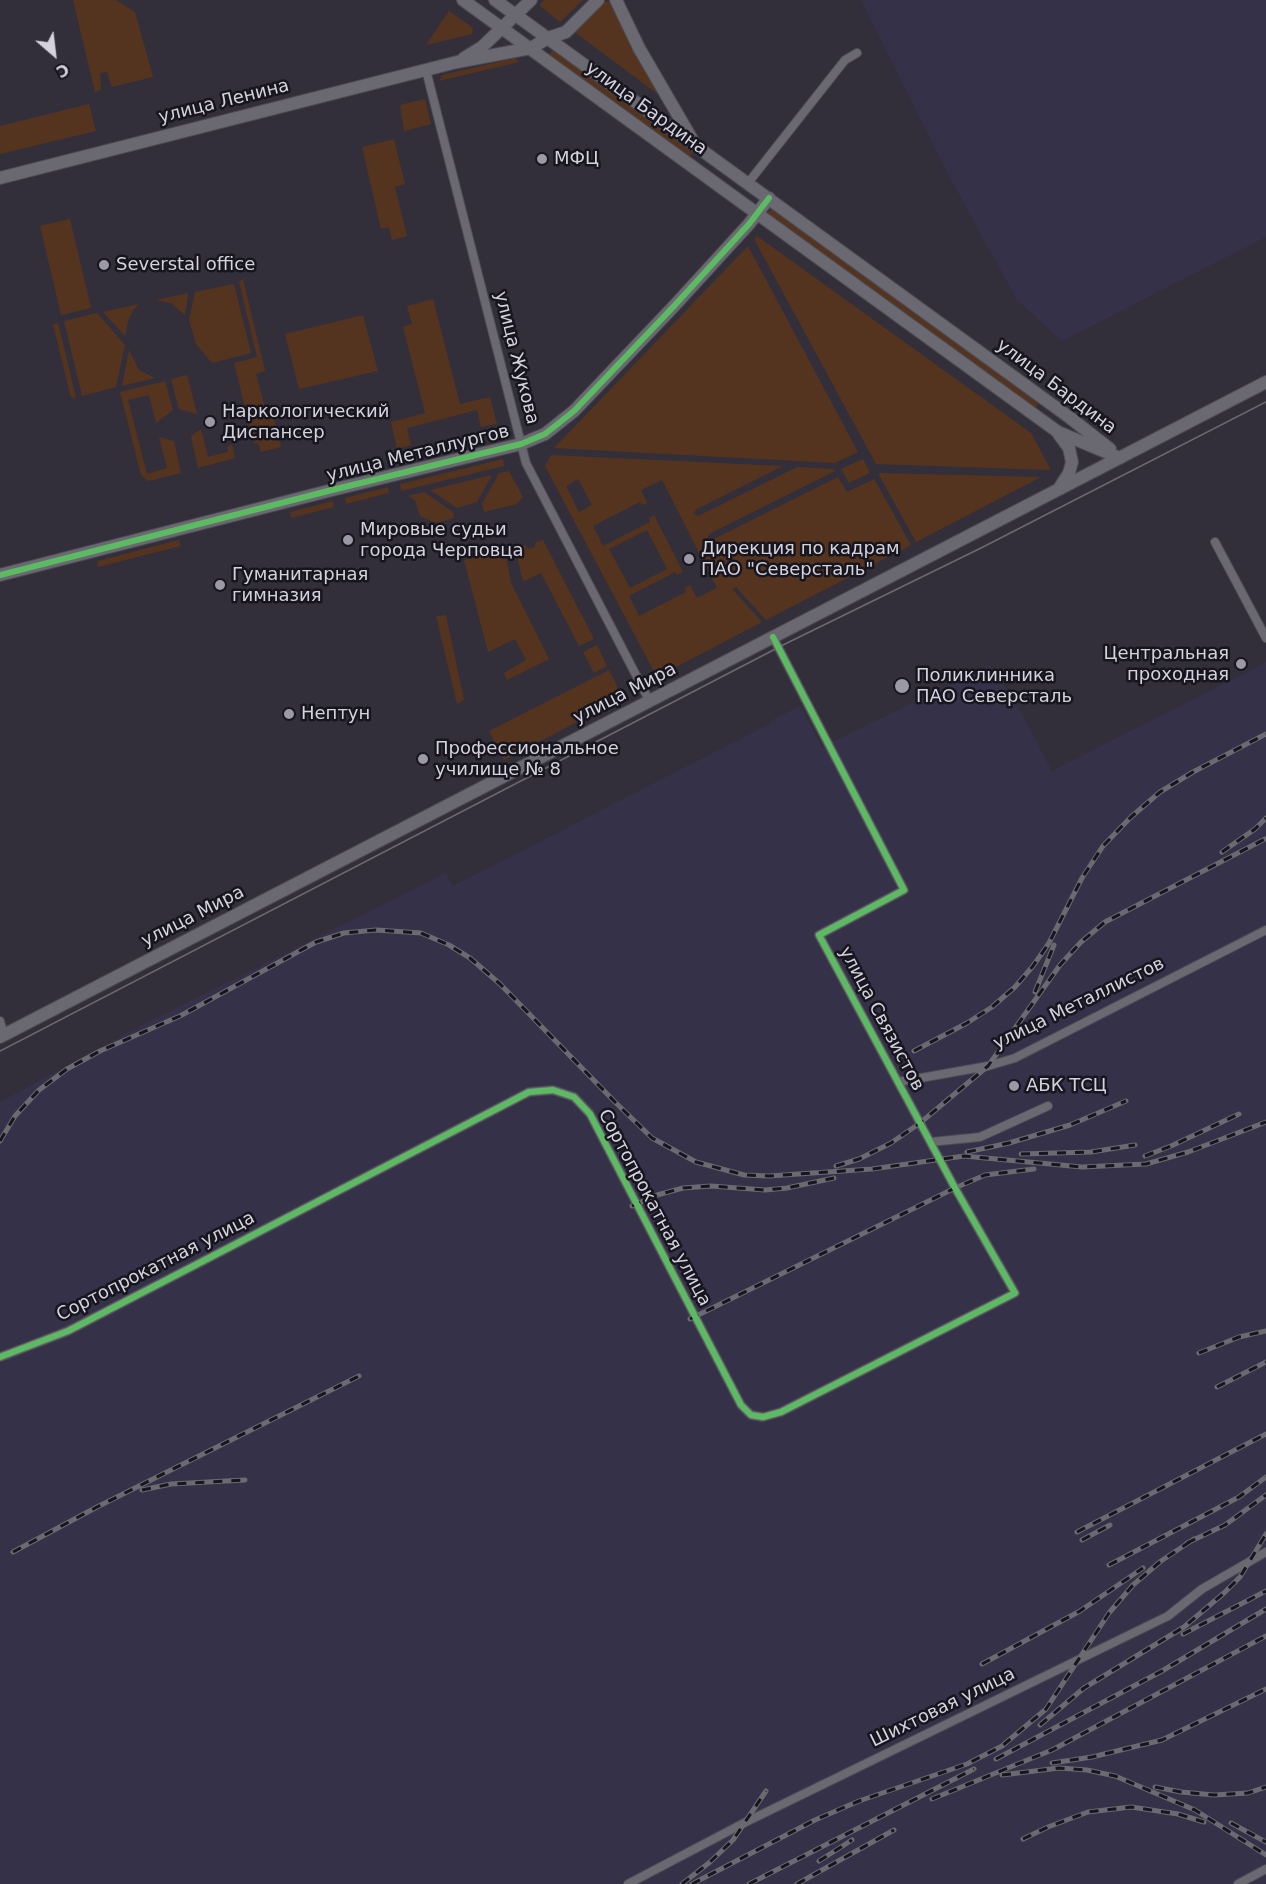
<!DOCTYPE html>
<html>
<head>
<meta charset="utf-8">
<style>
	body { margin:0 }
	#map { position:relative; width:1266px; height:1884px; overflow:hidden; background:#322f3a; font-family:"DejaVu Sans",sans-serif }
	canvas { display:block }
	.north { position:absolute; left:24px; top:24px; width:60px; height:60px; -webkit-text-stroke:4px #17151e; paint-order:stroke; rotate:152deg; font-size:16px; font-weight:700; line-height:24px; text-align:center; color:#d4d2de }
	.north::after { content:''; display:block; margin:auto; width:21px; height:27px; background:#d4d2de; clip-path:polygon(50% 0,100% 100%,50% 72%,0 100%) }
</style>
</head>
<body>
<div id="map">
<canvas width="1266" height="1884"></canvas>
<div class="north">С</div>
</div>
<script>
const ctx = document.querySelector('canvas').getContext('2d');
ctx.lineJoin = 'round';
function paint(path, color) {
  ctx.fillStyle = color;
  ctx.fill(path, 'evenodd');
}
function toPath(rows) {
  const path = new Path2D();
  for (const r of rows) {
    path.moveTo(r[0], r[1]);
    for (let i = 2; i < r.length; i += 2) path.lineTo(r[i], r[i + 1]);
  }
  return path;
}
function strokePath(path, color, width, dash) {
  ctx.strokeStyle = color;
  ctx.lineWidth = width;
  ctx.lineCap = dash ? 'butt' : 'round';
  ctx.setLineDash(dash || []);
  ctx.stroke(path);
}
function label(font, color, halo, rows, align = 'center') {
  ctx.font = font + ' "DejaVu Sans",sans-serif';
  ctx.lineWidth = 5;
  ctx.setLineDash([]);
  ctx.textBaseline = 'middle';
  ctx.strokeStyle = halo;
  ctx.fillStyle = color;
  for (const [text, x, y, turn = 0] of rows) {
    ctx.save();
    ctx.translate(x, y);
    ctx.rotate((+turn || 0) * Math.PI / 180);
    ctx.textAlign = isNaN(turn) ? turn : align;
    if (halo) ctx.strokeText(text, 0, 0);
    ctx.fillText(text, 0, 0);
    ctx.restore();
  }
}
const built = toPath([
	[861,0,1266,0,1266,237,1062,341,1017,300,948,174],
	[1266,662,1266,1884,0,1884,0,1102,138,1027,446,873,453,886,771,723,770,721,800,706,822,747,990,665,1022,714,1052,771]
]);
const green = toPath([
	[73,0,116,0,135,12,153,77,112,87,107,72,100,73,101,90,95,92],
	[544,0,583,0,560,22,539,5],
	[609,1,659,95,572,30,598,2],
	[449,11,473,28,472,34,426,45],
	[554,49,693,153,689,158,548,55],
	[515,58,519,62,439,81,442,75],
	[425,99,431,124,404,131,400,105],
	[89,104,96,131,0,154,0,126],
	[394,139,405,184,395,187,407,236,392,240,389,227,381,229,362,147],
	[771,209,1040,401,1035,408,766,215],
	[70,219,91,308,61,315,40,226],
	[757,236,1031,433,1051,470,876,464,754,239],
	[748,246,858,452,835,463,554,448],
	[243,279,265,371,256,374,265,408,271,407,281,447,261,452,258,443,254,444,234,363,257,357,239,282],
	[234,284,251,353,212,363,196,344,189,320,195,292],
	[188,293,185,315,171,303,156,300],
	[433,299,460,404,490,397,497,424,481,427,477,410,407,428,411,445,397,449,391,422,425,413,403,327,412,324,407,306],
	[139,304,133,310,128,321,125,336,103,312],
	[97,313,125,345,116,387,82,396,64,321],
	[363,315,378,371,299,389,285,334],
	[58,323,76,397,71,398,53,324],
	[129,350,139,370,155,378,122,386],
	[187,375,188,378,197,414,179,409,171,379],
	[165,381,173,410,156,423,149,395,128,400,147,474,167,468,159,437,174,441,181,473,148,481,141,475,120,392],
	[201,429,208,457,228,452,227,447,232,445,235,458,198,468,191,436],
	[551,455,783,466,695,510,694,514,698,516,797,467,833,469,835,471,709,534,707,539,712,540,838,477,847,492,874,479,911,545,766,620,736,587,734,588,733,590,762,622,657,677,545,466],
	[578,479,592,505,579,512,566,486],
	[662,480,717,588,697,598,690,585,684,588,686,592,639,616,629,596,675,572,677,575,683,572,654,515,649,518,650,522,603,546,593,526,640,502,642,505,647,503,641,490],
	[647,530,667,569,630,588,609,549],
	[503,459,504,466,401,491,400,484],
	[863,459,870,473,849,483,841,469],
	[509,471,523,497,517,504,484,512,482,504,499,473],
	[878,473,1041,477,916,542],
	[492,475,477,502,457,508,430,490],
	[388,487,389,493,346,504,345,498],
	[424,492,453,512,454,518,436,523,420,516,415,500,408,496],
	[333,501,334,507,291,518,290,512],
	[179,540,181,546,98,567,97,561],
	[543,540,594,639,579,646,541,573,524,581,522,578,515,548,526,545,527,549,535,547,535,543],
	[505,550,511,583,549,659,507,680,504,673,526,660,515,639,488,652,464,560],
	[446,615,464,700,457,704,436,616],
	[597,645,607,666,594,673,583,652],
	[609,670,623,698,504,760,489,731]
]);
const street = toPath([
	[426,70,526,463,650,702],
	[748,183,845,60,857,53],
	[1215,542,1266,638],
	[0,1021,4,1035],
	[898,1082,988,1066,1015,1058,1266,930],
	[931,1142,980,1137,1048,1106],
	[0,1357,68,1331,529,1092,553,1090,574,1097,590,1114,741,1405,751,1415,763,1417,781,1412,1015,1293,955,1188,819,935,904,890,773,637],
	[628,1884,744,1823,1168,1616,1202,1589,1266,1552],
	[1238,1884,1266,1869]
]);
const secondary = toPath([
	[463,0,1058,432,1120,458],
	[495,0,1069,417,1110,449],
	[616,0,639,48,693,141],
	[464,58,482,47,531,0],
	[0,178,457,62,531,48,548,38,566,32,598,0],
	[1058,433,1069,448,1072,462,1069,473,1060,487],
	[0,575,332,490,521,444,545,434,574,411,675,305,749,224,769,198],
	[0,1037,1266,382]
]);
const tram = toPath([
	[0,1051,785,644,981,548,1266,402]
]);
const rail = toPath([
	[1222,852,1255,829,1266,818],
	[1035,992,1054,945],
	[914,1051,967,1023,992,1007,1015,987,1033,966,1049,943,1082,878,1103,846,1131,817,1160,792,1193,772,1266,734],
	[0,1141,15,1116,39,1090,67,1069,100,1051,180,1016,316,942,344,933,376,930,421,933,449,945,470,958,500,984,615,1102,652,1138,696,1162,744,1175,769,1176,872,1169,964,1156,1082,1167,1146,1164,1188,1152,1266,1122],
	[967,1152,1009,1143,1070,1125,1126,1101],
	[1021,1154,1091,1152,1135,1145],
	[1145,1156,1171,1146,1239,1114],
	[836,1166,859,1159,891,1143,920,1123,988,1066,1060,965,1081,942,1105,922,1265,839],
	[632,1206,657,1195,683,1188,711,1186,765,1190,787,1188,834,1178],
	[690,1319,955,1188,985,1175,1034,1169],
	[1199,1353,1239,1337,1266,1331],
	[1217,1387,1266,1362],
	[142,1490,171,1484,245,1480],
	[1077,1532,1266,1434],
	[1082,1540,1110,1525],
	[1187,1543,1225,1525,1266,1495],
	[13,1552,97,1507,359,1376],
	[1109,1565,1239,1497,1266,1477],
	[1183,1634,1266,1591],
	[982,1664,1080,1611,1143,1568],
	[1040,1725,1084,1688,1184,1627,1224,1593,1240,1577,1266,1534],
	[996,1759,1162,1671,1266,1609],
	[1052,1763,1092,1757,1162,1740,1266,1689],
	[1002,1775,1059,1768,1087,1770,1115,1776,1195,1810,1266,1855],
	[1155,1787,1181,1792,1214,1795,1248,1793,1266,1787],
	[932,1799,1052,1750,1266,1636],
	[1231,1823,1266,1842],
	[1023,1839,1048,1827,1088,1812,1131,1807,1178,1814,1204,1822],
	[819,1861,852,1840],
	[682,1884,710,1862,733,1840,766,1791],
	[692,1884,815,1820,859,1801,967,1764,1002,1746,1046,1709,1109,1613,1133,1585,1161,1561,1194,1539],
	[749,1884,974,1769],
	[797,1884,894,1830]
]);
const cycleway = toPath([
	[0,575,332,490,521,444,545,434,574,411,675,305,749,224,769,198],
	[0,1357,68,1331,529,1092,553,1090,574,1097,590,1114,741,1405,751,1415,763,1417,781,1412,1015,1293,955,1188,819,935,904,890,773,637]
]);
const markers = [
	[542,159,6,"#9b99a5"],
	[104,265,6,"#9b99a5"],
	[210,422,6,"#9b99a5"],
	[348,540,6,"#9b99a5"],
	[689,559,6,"#9b99a5"],
	[220,585,6,"#9b99a5"],
	[1241,664,6,"#9b99a5"],
	[902,686,8,"#9b99a5"],
	[289,714,6,"#9b99a5"],
	[423,759,6,"#9b99a5"],
	[1014,1086,6,"#9b99a5"]
];
const streetNames = [
	["улица Ленина",224,102,-14],
	["улица Бардина",646,109,36],
	["улица Жукова",516,358,76],
	["улица Бардина",1056,387,37],
	["улица Металлургов",418,454,-14],
	["улица Мира",625,694,-27],
	["улица Мира",193,917,-27],
	["улица Металлистов",1079,1004,-26],
	["улица Связистов",881,1019,62],
	["Сортопрокатная улица",654,1208,62],
	["Сортопрокатная улица",156,1267,-27],
	["Шихтовая улица",943,1708,-26]
];
const poiNames = [
	["МФЦ",554,159],
	["Severstal office",116,265],
	["Наркологический",222,412],
	["Диспансер",222,433],
	["Мировые судьи",360,530],
	["города Черповца",360,551],
	["Дирекция по кадрам",701,549],
	["ПАО \"Северсталь\"",701,570],
	["Гуманитарная",232,575],
	["гимназия",232,596],
	["Центральная",1229,654,"right"],
	["проходная",1229,675,"right"],
	["Поликлинника",916,676],
	["ПАО Северсталь",916,697],
	["Нептун",301,714],
	["Профессиональное",435,749],
	["училище № 8",435,770],
	["АБК ТСЦ",1026,1086]
];
paint(built, '#353148');
paint(green, '#55341f');
strokePath(street, '#4c4a52', 10);
strokePath(secondary, '#4c4a52', 14);
strokePath(street, '#6a6870', 8);
strokePath(secondary, '#6a6870', 12);
strokePath(tram, '#6c6a71', 1.5);
strokePath(rail, '#6c6a71', 5);
strokePath(rail, '#17151e', 3, [9]);
strokePath(cycleway, '#5cba63', 6);
for (const [x, y, r, color] of markers) {
  const dot = new Path2D();
  dot.arc(x, y, r, 0, 2 * Math.PI);
  ctx.fillStyle = color;
  ctx.fill(dot);
  strokePath(dot, '#17151e', 2);
}
label('18px', '#d4d2de', '#17151e', streetNames);
label('18px', '#d4d2de', '#17151e', poiNames, 'left');
</script>
</body>
</html>
